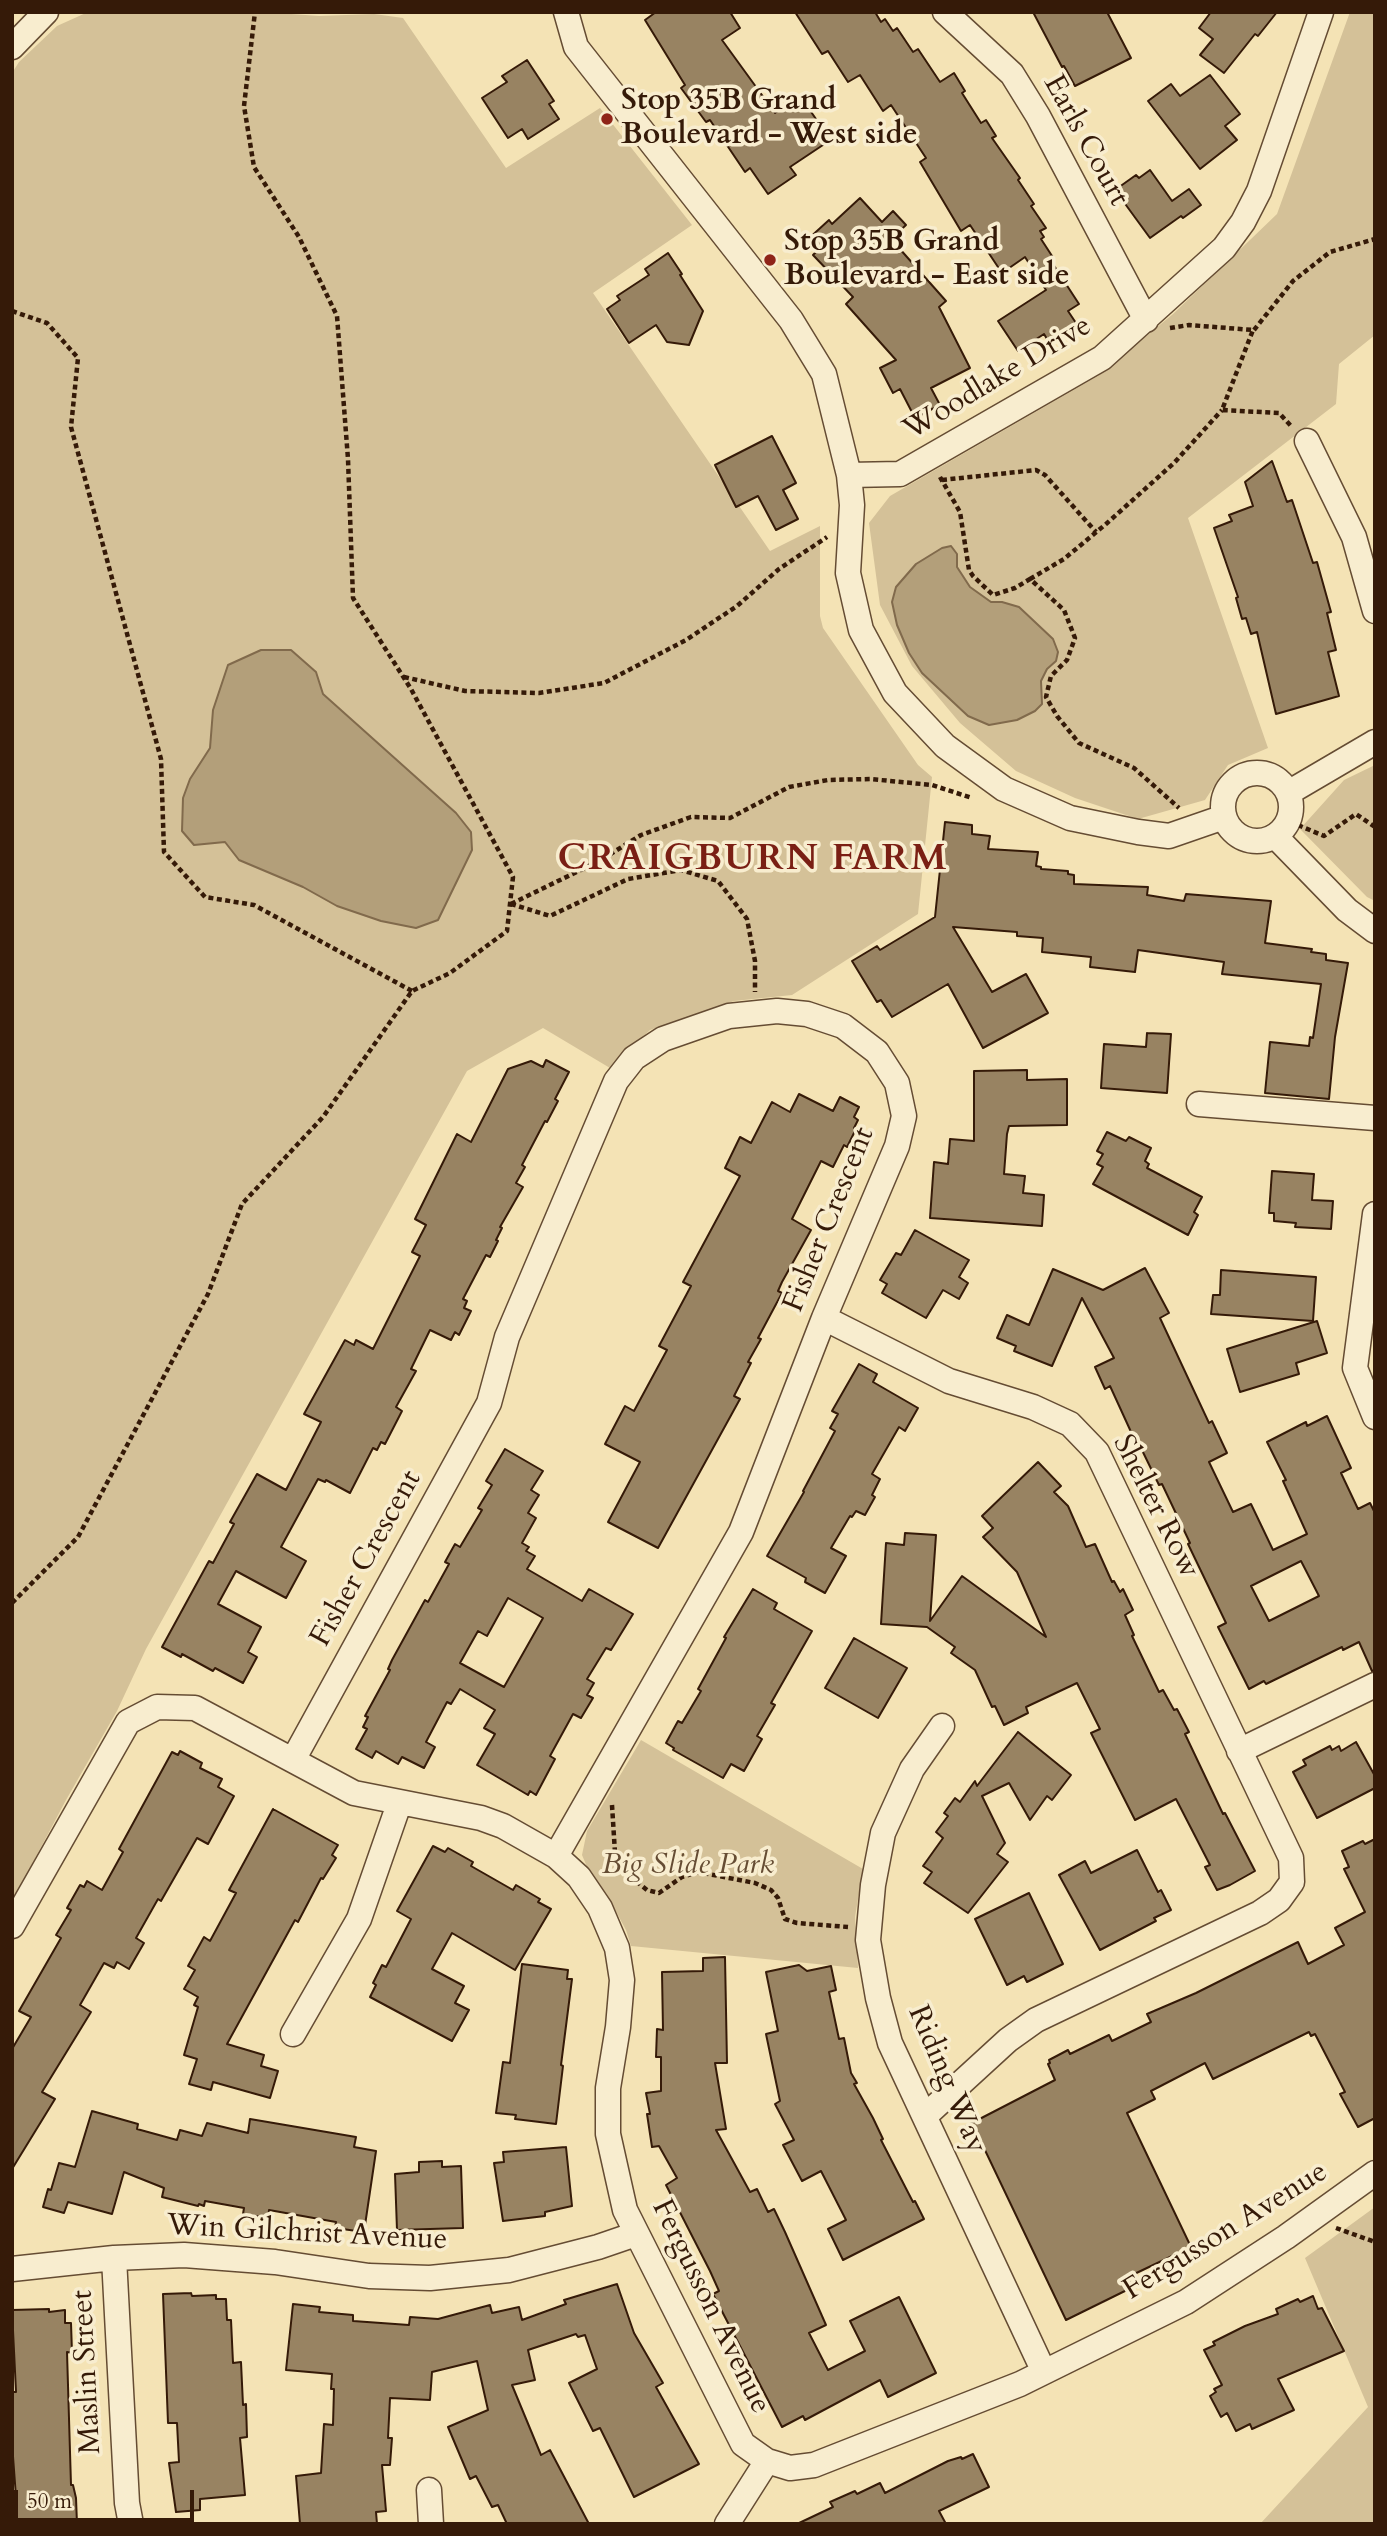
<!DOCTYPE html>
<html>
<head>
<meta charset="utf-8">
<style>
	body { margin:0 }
	#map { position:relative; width:1387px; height:2536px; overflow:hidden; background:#f4e3b5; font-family:Cardo,serif }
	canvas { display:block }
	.frame { position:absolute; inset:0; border:14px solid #351a08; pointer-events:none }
	.scale { position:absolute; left:14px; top:2490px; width:180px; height:32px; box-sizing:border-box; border:4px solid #351a08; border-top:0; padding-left:9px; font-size:21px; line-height:24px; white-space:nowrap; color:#351a08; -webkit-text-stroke:5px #f8edcf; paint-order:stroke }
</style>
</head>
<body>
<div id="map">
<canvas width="1387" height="2536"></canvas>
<div class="frame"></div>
<div class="scale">50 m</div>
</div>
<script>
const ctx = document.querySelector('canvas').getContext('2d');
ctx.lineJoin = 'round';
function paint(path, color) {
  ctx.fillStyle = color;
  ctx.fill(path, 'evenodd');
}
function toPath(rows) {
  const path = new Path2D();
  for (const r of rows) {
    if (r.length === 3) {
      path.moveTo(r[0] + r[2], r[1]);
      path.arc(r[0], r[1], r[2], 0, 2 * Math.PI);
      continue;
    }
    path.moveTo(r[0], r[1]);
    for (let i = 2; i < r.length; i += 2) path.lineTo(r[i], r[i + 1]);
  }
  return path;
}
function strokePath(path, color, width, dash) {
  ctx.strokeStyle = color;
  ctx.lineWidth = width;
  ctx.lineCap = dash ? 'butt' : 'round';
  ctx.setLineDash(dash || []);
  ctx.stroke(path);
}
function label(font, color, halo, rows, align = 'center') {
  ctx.font = font + ' Cardo,serif';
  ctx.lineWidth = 7;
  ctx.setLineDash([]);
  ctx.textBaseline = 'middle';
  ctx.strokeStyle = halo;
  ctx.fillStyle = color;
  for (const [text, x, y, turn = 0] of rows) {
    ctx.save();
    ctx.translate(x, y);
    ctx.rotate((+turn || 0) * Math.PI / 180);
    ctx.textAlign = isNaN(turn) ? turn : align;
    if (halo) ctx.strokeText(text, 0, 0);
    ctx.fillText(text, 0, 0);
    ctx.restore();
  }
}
const green = toPath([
	[88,12,264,12,319,16,374,14,403,18,506,168,600,108,692,225,593,293,770,551,820,526,820,616,823,628,918,765,932,777,918,914,792,995,734,1001,650,1030,610,1068,543,1028,467,1071,146,1649,117,1711,66,1800,12,1902,12,73,19,62,57,26],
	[1350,12,1375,12,1375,335,1339,364,1336,404,1188,518,1268,748,1228,765,1205,800,1138,819,1075,798,1016,771,960,723,912,666,880,605,869,523,890,496,1098,376,1173,314,1277,214],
	[1375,765,1375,901,1367,897,1300,829,1344,780],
	[641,1740,863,1869,855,1917,858,1968,631,1946,626,1930,606,1893,590,1874,582,1855,587,1831],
	[1375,2207,1375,2524,1260,2524,1368,2407,1305,2258]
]);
const water = toPath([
	[951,546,957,554,957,567,970,587,991,602,1002,602,1019,607,1053,639,1058,652,1056,661,1047,669,1041,681,1042,704,1035,711,1017,720,989,725,968,716,922,673,909,653,897,625,892,602,896,587,916,564,942,548,951,546],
	[261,650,291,650,316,672,323,694,456,813,471,832,472,850,438,920,416,928,381,921,337,906,303,887,239,860,225,842,194,845,182,831,183,798,190,779,210,748,213,710,228,665,261,650]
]);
const building = toPath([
	[656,12,730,12,740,28,722,40,775,113,800,96,816,119,808,124,823,145,790,167,796,175,768,194,750,168,745,172,710,120,706,122,681,88,685,85,645,20,656,12],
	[795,12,875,12,881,22,885,19,893,31,897,28,913,52,918,49,940,82,954,73,965,91,962,93,981,123,986,120,996,136,992,138,1020,178,1018,180,1034,204,1031,206,1046,228,1040,231,1044,237,1041,239,1054,259,1051,261,1079,304,1068,311,1078,326,1050,344,1044,334,1018,351,998,321,1046,290,1025,257,1002,273,970,225,961,231,920,162,926,158,891,105,883,111,860,75,848,82,828,51,822,54,795,12],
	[1033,12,1107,12,1131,58,1075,86,1064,66,1062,67,1033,12],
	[1211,12,1277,12,1258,36,1255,34,1224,73,1200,55,1213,39,1199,28,1211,12],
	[527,60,554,101,549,104,559,119,528,139,522,129,508,138,482,98,507,82,502,76,527,60],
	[1210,75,1240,114,1225,126,1237,140,1200,169,1148,101,1171,84,1180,96,1210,75],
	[1150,170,1172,201,1189,189,1201,205,1183,218,1181,216,1150,238,1115,190,1136,175,1139,178,1150,170],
	[860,198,882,222,893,211,906,225,891,239,946,301,939,307,970,368,931,388,940,405,915,418,900,389,893,393,880,368,896,360,846,304,853,297,813,255,816,252,806,241,829,220,832,224,860,198],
	[668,253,682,274,680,275,703,311,689,345,667,342,656,325,629,343,607,309,620,300,617,296,649,275,645,269,668,253],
	[772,436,796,483,783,490,798,519,776,530,758,496,736,507,715,465,772,436],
	[1272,461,1287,502,1292,500,1313,563,1317,562,1331,612,1327,613,1336,650,1328,652,1339,696,1276,714,1257,632,1251,634,1246,618,1242,619,1236,598,1238,597,1214,528,1232,521,1229,515,1253,506,1245,482,1272,461],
	[945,822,972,825,972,834,990,836,988,849,1038,852,1036,866,1041,867,1041,869,1068,871,1068,874,1074,875,1074,884,1148,887,1147,895,1184,901,1186,894,1271,901,1265,943,1312,949,1311,952,1326,954,1326,960,1348,963,1335,1037,1329,1099,1265,1093,1270,1042,1309,1046,1310,1037,1313,1038,1321,984,1222,974,1224,962,1138,950,1135,972,1090,967,1091,957,1042,952,1043,938,1017,936,1017,932,953,927,992,992,1026,974,1048,1013,983,1048,948,984,892,1017,881,1000,877,1002,852,961,877,946,880,950,935,917,945,822],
	[1147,1033,1171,1034,1167,1093,1101,1088,1104,1044,1146,1047,1147,1033],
	[546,1060,569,1072,555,1099,558,1101,547,1122,545,1121,522,1165,525,1167,516,1183,523,1187,500,1227,502,1228,496,1240,498,1241,490,1257,486,1255,463,1299,467,1301,464,1308,471,1311,459,1335,455,1332,451,1340,430,1330,411,1369,416,1371,396,1407,402,1411,385,1444,381,1442,377,1450,373,1448,350,1493,326,1480,325,1482,318,1479,281,1547,306,1561,286,1598,236,1571,218,1604,261,1627,248,1652,257,1657,243,1683,215,1668,213,1671,182,1654,181,1657,162,1647,209,1561,213,1563,234,1524,230,1522,257,1474,286,1490,321,1422,304,1414,345,1340,354,1345,356,1340,373,1349,420,1256,412,1252,426,1225,415,1219,457,1134,471,1142,508,1069,531,1061,543,1067,546,1060],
	[1027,1070,1027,1080,1067,1079,1067,1125,1009,1126,1007,1134,1004,1174,1025,1176,1023,1193,1044,1195,1042,1226,930,1218,934,1162,948,1164,950,1139,974,1141,974,1071,1027,1070],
	[799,1094,833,1111,840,1097,859,1107,854,1117,858,1120,854,1128,856,1129,847,1147,844,1145,833,1167,821,1161,792,1219,811,1230,782,1282,778,1291,782,1293,758,1338,761,1339,748,1362,751,1363,734,1396,740,1399,658,1548,608,1522,640,1462,605,1444,625,1406,634,1411,667,1350,659,1346,691,1286,683,1282,740,1176,725,1168,740,1137,751,1143,772,1102,790,1112,799,1094],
	[1107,1132,1126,1141,1129,1137,1151,1148,1145,1161,1149,1164,1147,1168,1202,1197,1194,1212,1198,1215,1188,1235,1093,1184,1103,1167,1097,1164,1103,1154,1097,1151,1107,1132],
	[1272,1171,1314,1174,1312,1200,1333,1201,1331,1229,1295,1227,1296,1223,1274,1221,1274,1213,1269,1213,1272,1171],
	[915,1230,969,1260,959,1277,968,1283,959,1299,943,1290,926,1318,882,1293,887,1284,880,1280,896,1253,901,1255,915,1230],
	[1145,1268,1169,1313,1160,1318,1209,1423,1212,1421,1227,1453,1209,1462,1233,1512,1251,1504,1273,1550,1307,1534,1283,1481,1286,1480,1267,1442,1306,1422,1307,1426,1327,1416,1351,1468,1341,1473,1358,1509,1370,1503,1375,1513,1375,1670,1372,1671,1359,1642,1343,1650,1342,1647,1266,1684,1264,1681,1249,1689,1218,1627,1226,1623,1188,1544,1190,1543,1162,1484,1159,1485,1139,1444,1137,1445,1110,1386,1105,1389,1095,1367,1114,1358,1082,1298,1052,1366,1014,1351,1016,1346,997,1338,1007,1315,1029,1325,1053,1269,1103,1290,1145,1268],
	[1301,1561,1319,1596,1269,1621,1251,1586,1301,1561],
	[1221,1270,1316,1277,1313,1321,1211,1314,1213,1295,1220,1295,1221,1270],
	[1317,1321,1327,1353,1296,1363,1299,1374,1240,1392,1227,1349,1317,1321],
	[859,1364,877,1374,873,1382,918,1408,905,1431,899,1427,872,1474,880,1479,872,1495,875,1497,865,1515,856,1511,852,1517,850,1516,831,1548,846,1556,825,1593,805,1582,806,1578,767,1556,804,1492,803,1491,835,1431,830,1428,838,1414,832,1411,859,1364],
	[505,1449,543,1471,531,1490,539,1495,528,1513,536,1518,522,1543,529,1547,526,1551,535,1556,527,1569,582,1601,589,1589,633,1614,611,1650,606,1648,587,1679,594,1683,587,1695,593,1698,581,1718,573,1714,550,1756,555,1759,536,1795,530,1791,528,1795,477,1765,495,1734,484,1728,495,1710,460,1689,451,1704,447,1702,426,1742,435,1747,424,1768,402,1757,398,1764,376,1751,372,1758,356,1749,367,1729,363,1727,368,1717,365,1716,390,1670,388,1669,392,1660,425,1600,428,1602,449,1564,445,1562,455,1544,460,1547,482,1510,478,1508,492,1485,486,1481,505,1449],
	[508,1598,543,1618,504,1687,460,1663,478,1631,487,1636,508,1598],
	[1038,1462,1061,1486,1054,1492,1068,1506,1086,1547,1095,1544,1112,1582,1114,1581,1120,1592,1123,1589,1133,1610,1125,1615,1134,1635,1132,1636,1159,1692,1163,1690,1174,1710,1177,1709,1189,1732,1185,1734,1223,1814,1225,1813,1255,1871,1230,1885,1217,1890,1205,1867,1210,1865,1176,1799,1135,1820,1091,1733,1100,1729,1077,1683,1026,1707,1028,1713,1004,1725,995,1706,992,1707,975,1670,951,1653,955,1647,927,1627,881,1624,886,1543,904,1545,905,1533,936,1535,930,1621,962,1576,1046,1637,1017,1572,983,1537,993,1528,982,1516,1038,1462],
	[753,1589,777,1603,774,1609,812,1631,771,1703,775,1705,757,1736,762,1739,744,1771,731,1764,723,1778,673,1750,674,1748,666,1743,678,1721,682,1723,701,1691,698,1689,726,1638,724,1637,753,1589],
	[854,1638,907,1668,878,1718,825,1688,854,1638],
	[1018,1732,1071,1775,1052,1800,1047,1796,1030,1820,1009,1783,982,1796,1005,1843,997,1854,1008,1862,968,1913,924,1883,932,1872,923,1866,943,1838,936,1832,948,1816,944,1813,955,1798,960,1802,975,1781,977,1786,1018,1732],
	[1356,1742,1375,1776,1375,1788,1317,1818,1293,1772,1306,1765,1303,1760,1330,1746,1332,1750,1339,1746,1341,1751,1356,1742],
	[180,1751,202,1763,200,1768,222,1779,218,1787,234,1796,208,1844,197,1838,161,1901,158,1899,136,1938,144,1943,129,1969,117,1962,114,1968,104,1963,80,2005,91,2012,42,2092,55,2099,12,2169,12,2049,31,2017,19,2011,61,1938,56,1935,71,1910,67,1908,80,1885,84,1887,87,1881,102,1890,123,1852,119,1849,172,1752,178,1755,180,1751],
	[273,1809,338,1845,332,1855,336,1858,323,1879,321,1878,298,1922,295,1920,227,2044,264,2055,261,2066,278,2071,270,2098,213,2082,211,2090,189,2084,197,2059,184,2055,198,2007,194,2005,198,1997,184,1989,195,1970,188,1966,204,1937,210,1941,236,1893,229,1890,273,1809],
	[1375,1839,1375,2118,1358,2127,1340,2094,1345,2092,1315,2034,1311,2036,1309,2032,1213,2079,1205,2063,1151,2091,1155,2099,1127,2113,1191,2247,1128,2277,1133,2287,1066,2320,983,2146,978,2148,966,2126,1055,2080,1048,2064,1050,2063,1049,2060,1068,2050,1070,2054,1109,2035,1112,2041,1151,2022,1147,2014,1196,1993,1298,1942,1308,1964,1344,1945,1335,1928,1365,1912,1344,1869,1349,1867,1342,1851,1363,1841,1365,1844,1375,1839],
	[433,1846,445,1852,448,1848,473,1862,471,1866,513,1890,516,1885,540,1899,538,1902,551,1909,515,1970,452,1933,432,1969,464,1986,455,2003,469,2010,452,2041,370,1997,376,1985,373,1983,382,1965,386,1967,411,1919,397,1911,433,1846],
	[1137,1850,1158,1892,1161,1890,1171,1910,1154,1918,1156,1921,1100,1950,1059,1875,1085,1861,1091,1873,1137,1850],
	[1029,1893,1063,1964,1027,1982,1024,1976,1007,1985,975,1919,1029,1893],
	[725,1957,727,2063,715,2063,726,2129,716,2130,750,2192,757,2189,768,2212,774,2209,785,2232,826,2325,809,2333,828,2370,865,2351,850,2321,899,2297,936,2373,888,2397,880,2380,805,2420,803,2416,782,2427,713,2294,719,2291,710,2271,666,2185,677,2178,659,2146,652,2147,647,2114,650,2114,646,2093,661,2091,661,2057,656,2057,657,2029,663,2030,662,1972,703,1971,703,1958,725,1957],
	[522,1964,568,1970,567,1979,572,1979,561,2065,563,2066,556,2124,515,2119,516,2115,496,2113,503,2062,510,2063,522,1964],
	[799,1965,807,1971,831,1966,836,1990,829,1992,839,2039,844,2038,851,2073,857,2083,854,2084,873,2118,883,2139,881,2140,913,2202,915,2201,924,2219,843,2260,828,2229,846,2220,821,2171,802,2181,783,2145,794,2140,775,2104,780,2101,766,2034,778,2031,766,1972,799,1965],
	[92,2111,138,2124,137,2129,177,2140,180,2130,202,2136,207,2123,248,2133,250,2119,356,2137,354,2147,376,2151,364,2232,335,2228,336,2222,269,2210,268,2218,243,2214,244,2208,205,2201,204,2206,199,2204,198,2206,162,2197,164,2188,124,2172,112,2214,68,2202,64,2213,43,2207,48,2189,51,2190,59,2163,75,2167,92,2111],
	[566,2147,572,2206,545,2212,545,2216,503,2221,494,2163,504,2162,503,2152,566,2147],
	[442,2161,442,2167,461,2166,463,2228,397,2230,395,2174,419,2172,419,2162,442,2161],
	[617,2284,634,2333,663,2383,656,2387,699,2464,634,2497,600,2428,593,2431,569,2383,597,2369,585,2335,578,2337,576,2334,528,2350,535,2380,512,2385,541,2455,550,2450,589,2524,507,2524,498,2505,492,2507,476,2476,470,2479,448,2427,488,2410,477,2361,432,2372,430,2400,390,2398,388,2438,392,2438,390,2465,382,2465,386,2511,376,2512,377,2524,300,2524,296,2476,321,2473,324,2424,333,2425,334,2389,331,2389,332,2374,286,2370,293,2304,320,2307,319,2312,353,2315,353,2321,409,2325,410,2317,438,2319,490,2305,492,2313,519,2307,522,2320,566,2304,564,2300,617,2284],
	[191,2293,192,2296,216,2295,216,2299,226,2299,227,2320,231,2320,233,2363,241,2362,243,2405,246,2404,247,2437,240,2438,245,2495,200,2499,200,2510,176,2512,169,2463,179,2462,177,2423,168,2423,163,2294,191,2293],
	[1313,2296,1318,2309,1322,2308,1344,2351,1278,2379,1294,2410,1252,2429,1250,2424,1236,2431,1227,2413,1221,2417,1210,2396,1216,2392,1214,2389,1222,2385,1204,2350,1215,2345,1213,2342,1245,2326,1278,2314,1276,2309,1298,2299,1300,2302,1313,2296],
	[49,2309,49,2312,65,2310,65,2323,71,2323,72,2353,67,2352,71,2485,73,2485,76,2498,77,2524,12,2524,12,2497,16,2497,12,2443,12,2392,16,2392,12,2310,49,2309],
	[973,2454,989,2487,939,2511,946,2524,797,2524,833,2507,830,2502,855,2491,857,2494,880,2483,885,2493,948,2461,961,2457,962,2459,973,2454]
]);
const path = toPath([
	[12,311,47,323,78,358,71,427,161,759,164,852,205,897,254,905,412,991],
	[1170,328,1189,325,1253,330,1222,410,1279,413,1291,426],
	[1254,330,1293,281,1330,252,1375,239],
	[940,477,960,512,969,570,973,576,993,595,1015,588,1030,579,1064,610,1075,638,1067,660,1051,676,1046,697,1057,716,1079,743,1134,768,1179,808],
	[942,480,1036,470,1045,475,1096,532],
	[1030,579,1064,559,1106,524,1174,463,1222,410],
	[404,677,465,691,539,693,604,683,686,640,737,606,779,569,827,537],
	[1298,825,1324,836,1356,814,1375,827],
	[511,904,601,860,641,835,691,817,730,818,789,787,828,780,870,779,932,785,972,798],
	[511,904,550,916,628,879,681,870,718,881,747,919,755,961,755,992],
	[12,1603,78,1537,208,1294,242,1204,323,1117,412,991,450,973,507,931,513,877,411,689,353,598,348,459,337,316,299,237,254,167,244,106,255,12],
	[612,1805,615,1853,621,1869,647,1890,659,1893,682,1877,698,1872,755,1883,771,1890,778,1898,785,1919,797,1923,848,1927],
	[1336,2228,1375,2242]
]);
const minor = toPath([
	[566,12,576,47,791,320,824,374,849,475,852,505,848,573,861,630,895,693,945,746,1004,789,1070,818,1138,832,1169,836,1224,817],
	[945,12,1012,74,1038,116,1146,320],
	[12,47,46,12],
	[1307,441,1354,537,1375,611],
	[849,475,900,474,1102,358,1224,248,1243,222,1259,191,1321,12],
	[1257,807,34],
	[1288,793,1375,742],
	[1275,836,1347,910,1375,931],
	[1199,1104,1375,1118],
	[1375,1214,1355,1368,1375,1417],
	[824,1318,949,1381,1033,1407,1070,1424,1097,1452,1291,1858,1292,1882,1279,1900,1260,1913,1036,2020,1008,2040,925,2116],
	[942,1726,912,1769,883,1833,873,1885,868,1940,878,1998,890,2043,1044,2372],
	[1239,1751,1375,1685],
	[293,1760,489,1403,507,1337,616,1081,634,1058,663,1039,729,1016,777,1011,807,1014,843,1026,877,1052,897,1083,904,1116,897,1146,824,1318,741,1532,556,1856],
	[12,1926,128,1722,157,1707,195,1708,354,1793,481,1818,503,1826,556,1856,579,1877,600,1908,617,1948,622,1980,618,2027,608,2088,608,2134,625,2210,743,2444,767,2461,790,2468,814,2465,1020,2384,1186,2302,1286,2237,1375,2173],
	[293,2034,359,1919,399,1804],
	[114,2258,127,2503,131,2524],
	[12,2269,114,2258,184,2255,275,2262,369,2276,430,2278,509,2270,598,2247,636,2234],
	[429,2490,431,2524],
	[727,2524,767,2461]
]);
const markers = [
	[607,119,7,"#8f2418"],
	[770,260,7,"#8f2418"]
];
const poiNames = [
	["Stop 35B Grand",621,102],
	["Boulevard - West side",621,136],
	["Stop 35B Grand",784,243],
	["Boulevard - East side",784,277]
];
const streetNames = [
	["Earls Court",1085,141,61],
	["Woodlake Drive",998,379,-31],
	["Fisher Crescent",830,1220,-68],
	["Shelter Row",1155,1507,63],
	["Fisher Crescent",367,1559,-61],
	["Riding Way",946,2080,67],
	["Fergusson Avenue",1226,2232,-32],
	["Win Gilchrist Avenue",307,2234,3],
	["Fergusson Avenue",710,2307,64],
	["Maslin Street",88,2372,-93]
];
const parkNames = [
	["Big Slide Park",688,1866]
];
const districtNames = [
	["CRAIGBURN FARM",753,860]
];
paint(green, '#d4c198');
paint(water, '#b39f7a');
strokePath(water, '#816a4c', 2);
paint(building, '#988362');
strokePath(building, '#351a08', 2);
strokePath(minor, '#654c33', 27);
strokePath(path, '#351a08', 4.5, [5, 3.5]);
strokePath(minor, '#f8edcf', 24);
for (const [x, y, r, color] of markers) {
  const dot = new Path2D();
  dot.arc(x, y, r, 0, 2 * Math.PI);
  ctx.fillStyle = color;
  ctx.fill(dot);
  strokePath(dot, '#f8edcf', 2.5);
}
label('bold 30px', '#351a08', '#f8edcf', poiNames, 'left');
label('30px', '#351a08', '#f8edcf', streetNames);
label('italic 30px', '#654c33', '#f8edcf', parkNames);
ctx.letterSpacing = '2px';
label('bold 37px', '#7a1f14', '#f8edcf', districtNames);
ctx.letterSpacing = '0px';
</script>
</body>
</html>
